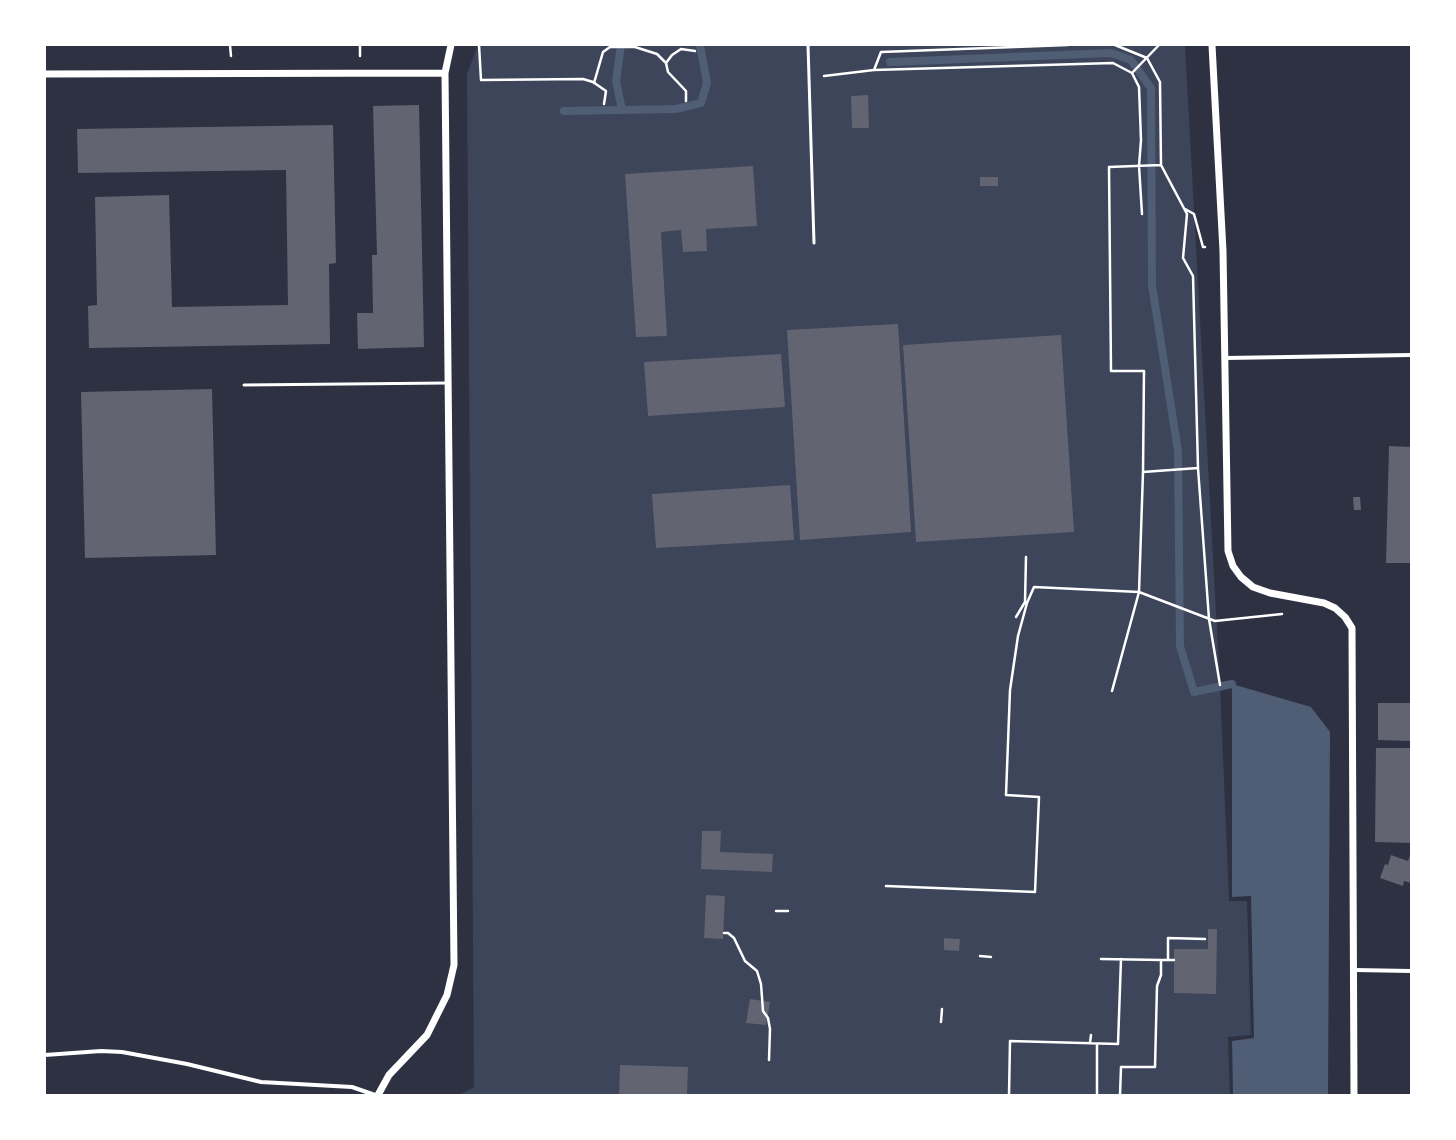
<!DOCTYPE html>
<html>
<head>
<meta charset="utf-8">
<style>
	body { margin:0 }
	#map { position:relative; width:1456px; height:1140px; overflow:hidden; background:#2d3142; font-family:Quicksand,sans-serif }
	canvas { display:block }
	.frame { position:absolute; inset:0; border:46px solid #fff; pointer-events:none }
</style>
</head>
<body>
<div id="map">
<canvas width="1456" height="1140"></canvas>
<div class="frame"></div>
</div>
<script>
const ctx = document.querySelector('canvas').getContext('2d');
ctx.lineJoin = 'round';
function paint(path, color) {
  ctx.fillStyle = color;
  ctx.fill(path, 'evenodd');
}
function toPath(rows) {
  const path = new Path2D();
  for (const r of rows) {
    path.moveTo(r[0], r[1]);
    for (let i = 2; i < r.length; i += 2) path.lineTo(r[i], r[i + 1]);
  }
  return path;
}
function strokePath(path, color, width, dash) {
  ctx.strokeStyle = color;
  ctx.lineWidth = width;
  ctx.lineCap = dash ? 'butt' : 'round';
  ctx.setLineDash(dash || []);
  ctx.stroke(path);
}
const green = toPath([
	[478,45,1185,45,1220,685,1229,901,1247,901,1251,1035,1228,1037,1230,1095,459,1095,474,1087,467,74]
]);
const water = toPath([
	[1232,684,1311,707,1330,732,1328,1095,1233,1095,1232,1041,1254,1038,1251,896,1232,897]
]);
const stream = toPath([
	[621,45,616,81,622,110],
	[890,62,1111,53,1131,60,1151,88,1152,285,1178,451,1180,646,1194,692,1232,684],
	[564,111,676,109,701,103,707,83,700,45]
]);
const building = toPath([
	[868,95,869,128,852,128,851,96],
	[419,105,424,347,358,349,357,313,373,313,372,255,377,255,373,106],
	[333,125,336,263,329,264,330,344,89,348,88,306,97,305,95,197,169,195,172,307,288,305,286,170,78,173,77,129],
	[753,166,757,226,706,229,707,251,683,252,681,230,661,232,667,336,636,337,625,174],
	[980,177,998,177,998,186,980,186],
	[898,324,911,532,800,540,787,330],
	[1061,335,1074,532,916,542,903,345],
	[781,354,785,407,648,416,644,362],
	[212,389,216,555,85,558,81,392],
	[1389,446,1411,447,1411,563,1386,563],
	[790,485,794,540,656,548,652,494],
	[1353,497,1360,497,1361,510,1354,510],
	[1378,703,1411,703,1411,741,1378,740],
	[1376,748,1411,748,1411,843,1375,842],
	[702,831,721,831,720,852,773,854,772,872,701,869],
	[1411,852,1411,883,1404,881,1403,886,1380,878,1385,864,1388,865,1391,855,1408,861],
	[706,895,725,896,723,939,704,938],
	[1208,929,1217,929,1216,994,1174,993,1174,949,1208,949],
	[944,938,960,939,959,951,944,950],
	[750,999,770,1002,766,1025,746,1023],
	[620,1065,688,1067,687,1095,619,1095]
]);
const path = toPath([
	[230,45,231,56],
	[479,45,481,80,583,79,593,82,606,91,604,104],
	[1115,45,1147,58,1160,82,1161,165,1187,214,1183,258,1193,276,1198,468,1209,619,1220,685],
	[360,56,360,45],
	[666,63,672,55,681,49,695,51],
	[874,70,881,52,1068,45],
	[1132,73,1159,45],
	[824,76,874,70,1113,63,1132,73,1139,87,1141,140,1139,166,1142,214],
	[594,83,603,52,610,47,635,47,657,54,666,63,668,72,686,91,686,101],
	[1185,209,1194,214,1203,247,1205,247],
	[1143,472,1198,468],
	[1016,617,1025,602,1026,557],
	[1112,691,1139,592,1143,472,1144,371,1111,371,1109,167,1161,165],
	[886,886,1035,892,1039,797,1006,795,1010,690,1018,636,1027,603,1034,587,1139,592,1215,621,1282,614],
	[776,911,788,911],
	[724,933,728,933,734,938,745,961,757,971,761,984,763,1011,768,1018,770,1029,769,1060],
	[980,956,991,957],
	[1101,959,1161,960],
	[1168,960,1174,960],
	[941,1022,942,1009],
	[1090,1043,1091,1035],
	[1009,1095,1010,1041,1118,1044,1121,959],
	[1097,1095,1097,1044],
	[1120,1095,1121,1067,1155,1067,1157,986,1161,975,1161,960,1168,960,1168,938,1205,939]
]);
const service = toPath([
	[808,45,814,243],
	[244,385,447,383]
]);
const minor = toPath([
	[1226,358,1411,355],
	[1355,970,1411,971],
	[45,1055,101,1051,122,1052,187,1064,261,1082,352,1087,375,1095]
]);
const tertiary = toPath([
	[1212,45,1223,251,1228,551,1233,566,1241,577,1253,587,1270,593,1324,603,1335,608,1345,617,1352,628,1354,1095],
	[45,74,445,73],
	[378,1095,389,1075,427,1035,447,995,454,965,445,73,451,45]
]);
paint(green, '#3c4559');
paint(water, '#4f5d75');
strokePath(stream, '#4f5d75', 8);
paint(building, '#626471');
strokePath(path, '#fff', 2.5);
strokePath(service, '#fff', 3);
strokePath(minor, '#fff', 4);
strokePath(tertiary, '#fff', 7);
</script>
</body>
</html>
